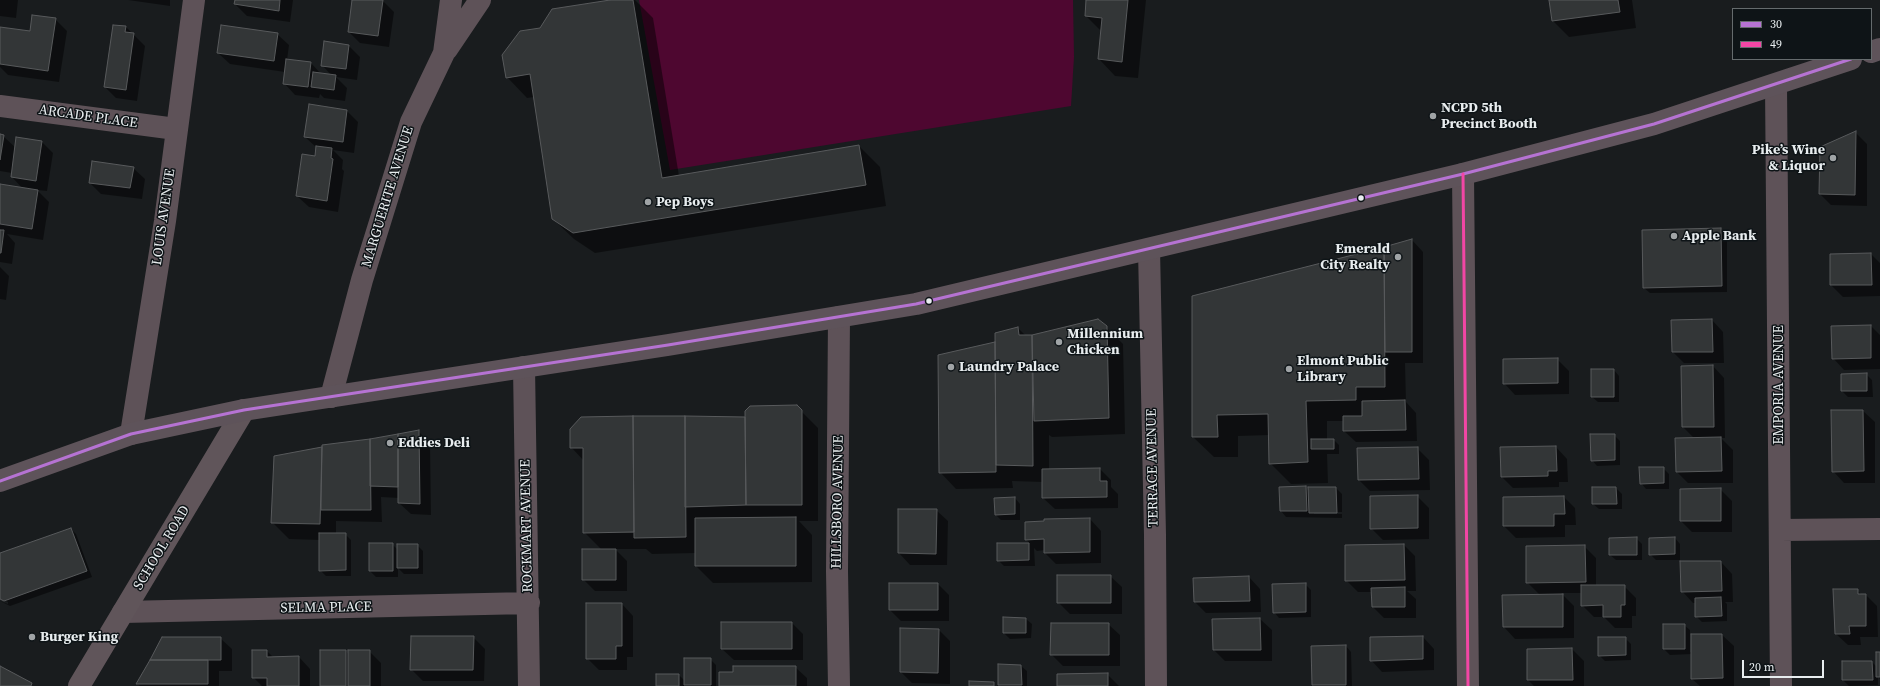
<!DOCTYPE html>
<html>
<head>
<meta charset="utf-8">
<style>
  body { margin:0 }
  #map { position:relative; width:1880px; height:686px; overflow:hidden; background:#191c1e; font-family:"Source Serif 4",serif }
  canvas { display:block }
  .legend { position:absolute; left:1732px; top:8px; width:140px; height:52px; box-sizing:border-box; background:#0e1417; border:1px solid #656b6d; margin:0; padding:5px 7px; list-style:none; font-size:12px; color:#e8edef }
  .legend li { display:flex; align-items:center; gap:8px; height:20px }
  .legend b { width:20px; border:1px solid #656b6d }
  .scale { position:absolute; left:1742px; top:660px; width:82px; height:18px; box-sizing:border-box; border:2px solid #e8edef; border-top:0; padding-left:5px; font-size:12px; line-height:14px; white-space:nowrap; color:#e8edef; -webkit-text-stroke:3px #0e1417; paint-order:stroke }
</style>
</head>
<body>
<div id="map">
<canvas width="1880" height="686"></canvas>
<ul class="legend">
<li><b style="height:5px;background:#b673d3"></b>30</li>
<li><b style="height:5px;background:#f346a5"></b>49</li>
</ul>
<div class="scale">20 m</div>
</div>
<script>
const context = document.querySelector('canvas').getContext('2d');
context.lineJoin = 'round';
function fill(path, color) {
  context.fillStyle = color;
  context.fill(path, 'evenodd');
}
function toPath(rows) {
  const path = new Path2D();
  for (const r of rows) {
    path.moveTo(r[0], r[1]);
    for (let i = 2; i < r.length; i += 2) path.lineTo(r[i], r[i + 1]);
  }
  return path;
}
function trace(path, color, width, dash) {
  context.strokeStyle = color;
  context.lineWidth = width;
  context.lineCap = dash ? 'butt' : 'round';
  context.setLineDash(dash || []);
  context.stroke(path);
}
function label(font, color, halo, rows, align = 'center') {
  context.font = font + ' "Source Serif 4",serif';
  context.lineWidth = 3;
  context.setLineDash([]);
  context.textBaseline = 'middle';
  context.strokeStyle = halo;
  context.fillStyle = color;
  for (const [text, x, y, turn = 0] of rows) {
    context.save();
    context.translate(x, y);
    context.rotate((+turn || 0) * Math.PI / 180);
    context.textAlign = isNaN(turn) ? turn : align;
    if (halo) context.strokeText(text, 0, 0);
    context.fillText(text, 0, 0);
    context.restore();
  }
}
fill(toPath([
  [639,0,1073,0,1074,57,1071,106,670,170]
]), '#4e0730');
fill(toPath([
  [0,0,18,0,16,18,0,16],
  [128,0,170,0,170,6],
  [236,0,293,0,290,22,247,16,235,4],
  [353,0,382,0,394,12,389,47,360,43,349,32],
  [616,0,635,0,653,18,679,176,859,146,880,167,886,206,595,253,574,239,552,218,534,97,527,98,507,77,540,29],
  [1087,0,1146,0,1138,78,1115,76,1099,59,1102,32,1086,16],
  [1550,0,1632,0,1636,28,1569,37,1553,21],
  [55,19,67,31,59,82,8,75,0,67,0,36,31,32],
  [126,27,145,46,137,101,116,98,105,87],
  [277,34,289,45,287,60,311,63,322,75,332,76,322,65,349,46,360,57,357,80,336,77,347,88,345,101,324,98,320,94,319,98,295,95,284,83,285,72,230,64,218,53],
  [347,111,358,122,354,153,333,150,343,160,342,169,344,171,338,212,309,207,297,196,316,157,317,148,305,137],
  [1856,133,1867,144,1867,206,1831,205,1820,194],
  [0,135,3,136,16,148,42,142,53,153,47,191,37,190,49,202,43,240,7,234,15,243,12,264,0,262,0,185,23,189,12,177,12,173,0,171],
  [133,168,145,179,142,199,101,194,90,183],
  [1721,229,1727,235,1727,292,1650,293,1644,288,1643,231],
  [1412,240,1423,252,1423,363,1405,363,1406,402,1416,413,1417,441,1356,442,1344,431,1344,421,1327,421,1327,440,1334,440,1339,445,1339,454,1327,454,1328,483,1291,484,1270,463,1270,435,1238,436,1238,457,1214,457,1193,437,1384,248],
  [1871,254,1880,263,1880,296,1843,297,1831,285,1831,255],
  [0,267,9,276,6,300,0,299],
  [1712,320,1723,332,1724,363,1684,363,1673,352],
  [1871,326,1880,335,1880,369,1844,370,1833,358],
  [1106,327,1123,344,1125,434,1052,437,1049,435,1049,470,1100,469,1111,480,1111,487,1118,494,1118,508,1055,509,1043,498,1043,482,1012,481,1013,488,956,489,940,472,939,356,996,343,1018,328,1026,336,1033,336],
  [1557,359,1569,371,1569,394,1515,395,1504,383],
  [1713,366,1724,378,1725,438,1721,438,1733,450,1733,483,1688,483,1677,472,1695,439,1683,427],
  [1614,370,1619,376,1619,402,1598,402,1592,397],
  [1866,374,1872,380,1873,397,1848,397,1842,391,1842,375],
  [796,406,818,428,818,521,799,521,812,535,812,582,713,583,696,566,696,553,652,554,646,549,615,549,627,561,627,591,595,591,583,579,602,550,584,532,584,461,571,447,685,417,746,418],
  [1832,411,1863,411,1875,422,1875,483,1844,483,1833,471],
  [418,431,430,443,431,515,411,514,399,503,399,498,381,497,382,522,336,521,336,534,345,534,351,540,351,576,326,576,320,570,320,540,289,539,272,522,323,446],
  [1614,435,1620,441,1620,465,1597,466,1592,460],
  [1556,447,1567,459,1568,482,1559,482,1559,487,1513,488,1502,477],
  [1417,448,1429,460,1430,490,1370,491,1359,480],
  [1663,468,1669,474,1669,489,1646,489,1641,483],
  [1306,488,1309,491,1336,488,1342,494,1342,518,1286,517,1281,511],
  [1314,512,1342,512,1342,514,1314,514],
  [1593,488,1616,488,1622,494,1622,509,1599,509,1593,504],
  [1720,489,1732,501,1732,532,1692,532,1681,521],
  [1417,496,1429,508,1429,539,1383,540,1371,528],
  [1564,497,1575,508,1576,525,1565,525,1565,537,1516,538,1504,526,1504,498],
  [1015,498,1020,504,1020,520,1001,520,996,515],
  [899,510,936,510,948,521,947,565,910,565,899,553],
  [1090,519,1101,531,1101,563,1056,564,1045,553,1045,550,1037,551,1034,548,1035,566,1004,566,998,560,998,544,1030,544,1026,539],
  [71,529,76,534,92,577,10,606,0,601,8,604,8,602,0,598,0,554],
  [1636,538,1642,544,1642,560,1616,560,1610,555],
  [1675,538,1680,544,1680,560,1656,560,1650,554],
  [370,544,392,544,398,550,417,545,423,551,423,574,404,574,398,568,398,577,376,577,370,571],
  [1404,545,1415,556,1416,591,1407,591,1416,599,1416,618,1384,618,1373,607,1372,592,1358,592,1346,580],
  [1584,546,1596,558,1596,586,1624,586,1636,598,1636,616,1632,616,1632,628,1615,628,1604,617,1594,617,1582,605,1582,593,1561,593,1574,606,1574,638,1515,639,1504,627,1503,596,1540,595,1527,582],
  [1721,562,1732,574,1733,602,1725,602,1727,604,1727,621,1702,622,1696,616,1696,603,1693,603,1682,591],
  [1110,576,1122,587,1122,614,1070,614,1058,602],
  [1249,577,1260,589,1261,612,1206,613,1195,602],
  [938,584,949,595,949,621,901,621,890,610],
  [1305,584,1311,590,1311,617,1279,618,1274,612],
  [1857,590,1862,595,1866,595,1877,606,1878,637,1860,637,1861,645,1848,645,1836,634],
  [622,604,633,616,633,657,627,657,627,670,599,670,587,658],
  [1026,619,1032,624,1031,638,1010,639,1004,633],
  [1260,619,1272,630,1272,661,1225,661,1214,650,1213,620],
  [792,623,803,634,803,660,734,660,722,649],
  [1108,624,1120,635,1120,666,1063,666,1051,654],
  [1684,625,1690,630,1690,652,1692,652,1692,635,1722,635,1734,646,1734,686,1700,686,1692,679,1692,654,1670,655,1664,649],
  [939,630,950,641,950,684,912,683,901,672],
  [473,637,485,649,484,681,423,681,411,669],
  [1423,637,1434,649,1434,670,1382,672,1371,660],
  [220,638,232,649,232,671,219,671,219,686,140,686,137,684],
  [1625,638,1631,644,1631,660,1605,661,1599,655],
  [1346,646,1351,652,1352,686,1314,686,1313,685],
  [1572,649,1584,661,1584,686,1534,686,1528,680,1528,650],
  [267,651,274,658,299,657,310,669,310,686,262,686,253,677],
  [346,651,349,655,369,651,381,663,381,686,321,686],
  [1880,653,1880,679,1878,677,1878,685,1849,686,1843,680,1872,662,1877,667],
  [710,659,716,665,716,686,657,686,679,675,685,681],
  [1021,666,1027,671,1027,686,1001,686,999,684],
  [795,667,807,678,807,686,720,686],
  [1107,674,1119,686,1058,686]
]), '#0007');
const building = toPath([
  [235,0,280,0,279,11,234,4,235,0],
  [352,0,383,0,378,36,348,32,352,0],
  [610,0,633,0,662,178,859,145,866,185,573,233,552,219,530,74,506,78,502,55,520,31,540,28,552,9,610,0],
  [1086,0,1128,0,1122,62,1098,59,1102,18,1085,16,1086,0],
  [1549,0,1618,0,1620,12,1552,21,1549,0],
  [32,15,56,18,48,71,0,64,0,27,30,31,32,15],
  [113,25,126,26,125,32,134,33,126,90,104,87,113,25],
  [221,25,278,33,274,61,217,53,221,25],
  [324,41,349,45,346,69,321,66,324,41],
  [286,59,311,62,308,87,283,84,286,59],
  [313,72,336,75,334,90,311,87,313,72],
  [309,104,347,110,343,142,304,137,309,104],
  [1856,131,1855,195,1819,194,1820,147,1856,131],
  [0,134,4,135,0,160,0,134],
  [16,137,42,141,36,181,11,177,16,137],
  [316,146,332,148,331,158,333,159,327,201,296,196,302,154,315,156,316,146],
  [92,161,134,167,130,188,89,183,92,161],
  [0,184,38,190,32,229,0,224,0,184],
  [1721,228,1722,286,1643,288,1642,230,1721,228],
  [0,230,4,230,1,253,0,253,0,230],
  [1412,239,1412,352,1385,352,1384,247,1412,239],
  [1384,247,1385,387,1356,387,1356,400,1306,401,1308,462,1269,464,1268,414,1217,415,1218,437,1192,437,1192,296,1384,247],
  [1871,253,1872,285,1830,285,1830,254,1871,253],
  [1098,319,1107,326,1109,418,1034,421,1032,335,1098,319],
  [1712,319,1713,352,1672,352,1671,320,1712,319],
  [1871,325,1871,358,1832,359,1831,326,1871,325],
  [1018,327,1019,335,1032,335,1033,466,996,465,995,333,1018,327],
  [995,342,996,472,939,473,938,355,995,342],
  [1558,358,1558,383,1503,384,1503,359,1558,358],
  [1713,365,1714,427,1682,427,1681,366,1713,365],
  [1591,369,1614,369,1614,397,1591,397,1591,369],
  [1867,373,1867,391,1841,391,1841,374,1867,373],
  [1405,400,1406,430,1343,431,1343,416,1362,416,1362,401,1405,400],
  [797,405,802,410,802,505,746,505,745,411,750,406,797,405],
  [1831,410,1863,410,1864,471,1832,472,1831,410],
  [633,416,685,416,686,537,634,538,633,416],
  [633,416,634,532,583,533,583,448,570,448,570,429,581,417,633,416],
  [685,416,745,417,746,505,685,507,685,416],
  [419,430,420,504,398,503,398,434,419,430],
  [398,434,398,487,370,486,370,439,398,434],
  [1590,434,1615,434,1615,460,1591,461,1590,434],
  [1721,437,1722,471,1676,472,1675,438,1721,437],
  [370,439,371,510,321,510,322,445,370,439],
  [1311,439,1334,439,1334,449,1311,449,1311,439],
  [1556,446,1557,471,1548,471,1548,476,1501,477,1500,447,1556,446],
  [322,447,320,524,271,523,274,456,322,447],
  [1418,447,1419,479,1358,480,1357,448,1418,447],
  [1639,467,1664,467,1664,483,1640,484,1639,467],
  [1100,468,1100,481,1107,481,1107,497,1042,498,1042,469,1100,468],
  [1306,486,1307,511,1280,511,1279,487,1306,486],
  [1308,487,1336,487,1337,513,1309,513,1308,487],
  [1592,487,1616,487,1617,504,1592,504,1592,487],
  [1721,488,1721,521,1680,521,1680,489,1721,488],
  [1418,495,1418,528,1370,529,1370,496,1418,495],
  [1564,496,1565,514,1554,514,1554,526,1503,526,1503,497,1564,496],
  [1015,497,1015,514,995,515,994,498,1015,497],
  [898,509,937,509,936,554,898,553,898,509],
  [796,517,796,566,695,566,695,518,796,517],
  [1090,518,1090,552,1044,553,1044,539,1025,540,1025,522,1044,521,1044,519,1090,518],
  [71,528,87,571,4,601,0,599,0,553,71,528],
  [319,533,346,533,346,570,319,571,319,533],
  [1637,537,1637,555,1609,555,1609,538,1637,537],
  [1675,537,1675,554,1649,555,1649,538,1675,537],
  [369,543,393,543,393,571,369,571,369,543],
  [997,543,1029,543,1029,560,997,561,997,543],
  [397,544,418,544,418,568,397,568,397,544],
  [1404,544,1405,580,1345,581,1345,545,1404,544],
  [1585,545,1586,582,1526,583,1526,546,1585,545],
  [582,549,616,549,616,580,582,580,582,549],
  [1680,561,1721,561,1722,591,1681,592,1680,561],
  [1057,575,1111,575,1111,603,1057,603,1057,575],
  [1249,576,1250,601,1194,602,1193,578,1249,576],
  [889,583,938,583,938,610,889,610,889,583],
  [1306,583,1306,612,1273,613,1272,584,1306,583],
  [1581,585,1625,585,1625,605,1621,605,1621,617,1603,617,1603,605,1581,606,1581,585],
  [1405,587,1405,607,1372,607,1371,588,1405,587],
  [1833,589,1858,589,1858,594,1866,594,1866,626,1849,626,1850,634,1835,634,1833,589],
  [1563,594,1563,627,1503,627,1502,595,1563,594],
  [1721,597,1722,616,1695,617,1695,598,1721,597],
  [586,603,622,603,622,646,616,646,616,659,586,659,586,603],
  [1003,617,1026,618,1026,633,1003,633,1003,617],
  [1260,618,1261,650,1213,650,1212,619,1260,618],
  [721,622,792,622,792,649,721,649,721,622],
  [1051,623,1109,623,1109,655,1050,655,1051,623],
  [1663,624,1685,624,1685,649,1663,649,1663,624],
  [900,628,939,629,938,673,900,672,900,628],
  [1691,634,1722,634,1723,678,1691,679,1691,634],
  [411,636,474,636,473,670,410,670,411,636],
  [1423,636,1423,659,1370,661,1370,637,1423,636],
  [162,637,221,637,221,660,150,660,162,637],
  [1598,637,1626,637,1626,655,1598,656,1598,637],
  [1346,645,1346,685,1312,685,1311,646,1346,645],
  [1572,648,1573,680,1527,680,1527,649,1572,648],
  [252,650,267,650,267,657,299,656,299,686,267,686,267,678,252,678,252,650],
  [320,650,346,650,346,686,320,686,320,650],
  [348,650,370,650,370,686,348,686,348,650],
  [1876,652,1880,652,1880,677,1876,677,1876,652],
  [684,658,711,658,711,685,684,685,684,658],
  [150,660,208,660,208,684,136,684,150,660],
  [1842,661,1872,661,1873,680,1842,680,1842,661],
  [998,664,1021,665,1022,685,998,685,998,664],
  [0,666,32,683,31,686,0,686,0,666],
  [733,666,796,666,796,686,719,686,719,672,733,672,733,666],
  [1108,673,1108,686,1057,686,1057,674,1108,673],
  [656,674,679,674,679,686,656,686,656,674],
  [969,681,994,682,994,686,969,686,969,681]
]);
fill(building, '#333637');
trace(building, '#585a5c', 1);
trace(toPath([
  [447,49,480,0],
  [1776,85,1781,686],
  [0,106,176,129],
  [1463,174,1468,686],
  [1149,249,1155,535,1156,686],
  [524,367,529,686],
  [331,397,362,280,411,122,444,53,451,0],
  [131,434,165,221,194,0],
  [1780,530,1880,529],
  [123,612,529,603],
  [839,686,837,571,839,317]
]), '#5e5258', 22);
trace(toPath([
  [79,686,244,410]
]), '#60555a', 22);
trace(toPath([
  [1871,52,1880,49],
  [0,481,131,434,244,410,668,345,916,304,1463,174,1654,124,1851,59]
]), '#5e535a', 22);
trace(toPath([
  [0,481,131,434,244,410,668,345,916,304,1463,174,1654,124,1851,59]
]), '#b673d3', 3);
trace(toPath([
  [1463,174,1468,686]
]), '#f346a5', 3);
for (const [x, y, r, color] of [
  [1433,116,4,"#a0a4a6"],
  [1833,158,4,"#a0a4a6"],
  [1361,198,3.5,"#e8edef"],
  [648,202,4,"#a0a4a6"],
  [1674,236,4,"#a0a4a6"],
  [1398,257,4,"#a0a4a6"],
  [929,301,3.5,"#e8edef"],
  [1059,342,4,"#a0a4a6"],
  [951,367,4,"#a0a4a6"],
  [1289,369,4,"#a0a4a6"],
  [390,443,4,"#a0a4a6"],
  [32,637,4,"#a0a4a6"]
]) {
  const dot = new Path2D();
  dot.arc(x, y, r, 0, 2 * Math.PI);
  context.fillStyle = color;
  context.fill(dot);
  trace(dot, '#0e1417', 1.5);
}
label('bold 14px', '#e8edef', '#0e1417', [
  ["NCPD 5th",1441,108],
  ["Precinct Booth",1441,124],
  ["Pike’s Wine",1825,150,"right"],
  ["& Liquor",1825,166,"right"],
  ["Pep Boys",656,202],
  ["Apple Bank",1682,236],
  ["Emerald",1390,249,"right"],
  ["City Realty",1390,265,"right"],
  ["Millennium",1067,334],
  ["Chicken",1067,350],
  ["Elmont Public",1297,361],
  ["Library",1297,377],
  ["Laundry Palace",959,367],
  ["Eddies Deli",398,443],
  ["Burger King",40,637]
], 'left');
label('14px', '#e8edef', '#0e1417', [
  ["ARCADE PLACE",88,117,8],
  ["MARGUERITE AVENUE",388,197,-73],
  ["LOUIS AVENUE",164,217,-82],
  ["EMPORIA AVENUE",1779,385,-90],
  ["TERRACE AVENUE",1153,468,-91],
  ["HILLSBORO AVENUE",838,502,-89],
  ["ROCKMART AVENUE",527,526,-91],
  ["SCHOOL ROAD",162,548,-59],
  ["SELMA PLACE",326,608,-1]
]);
</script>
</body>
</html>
